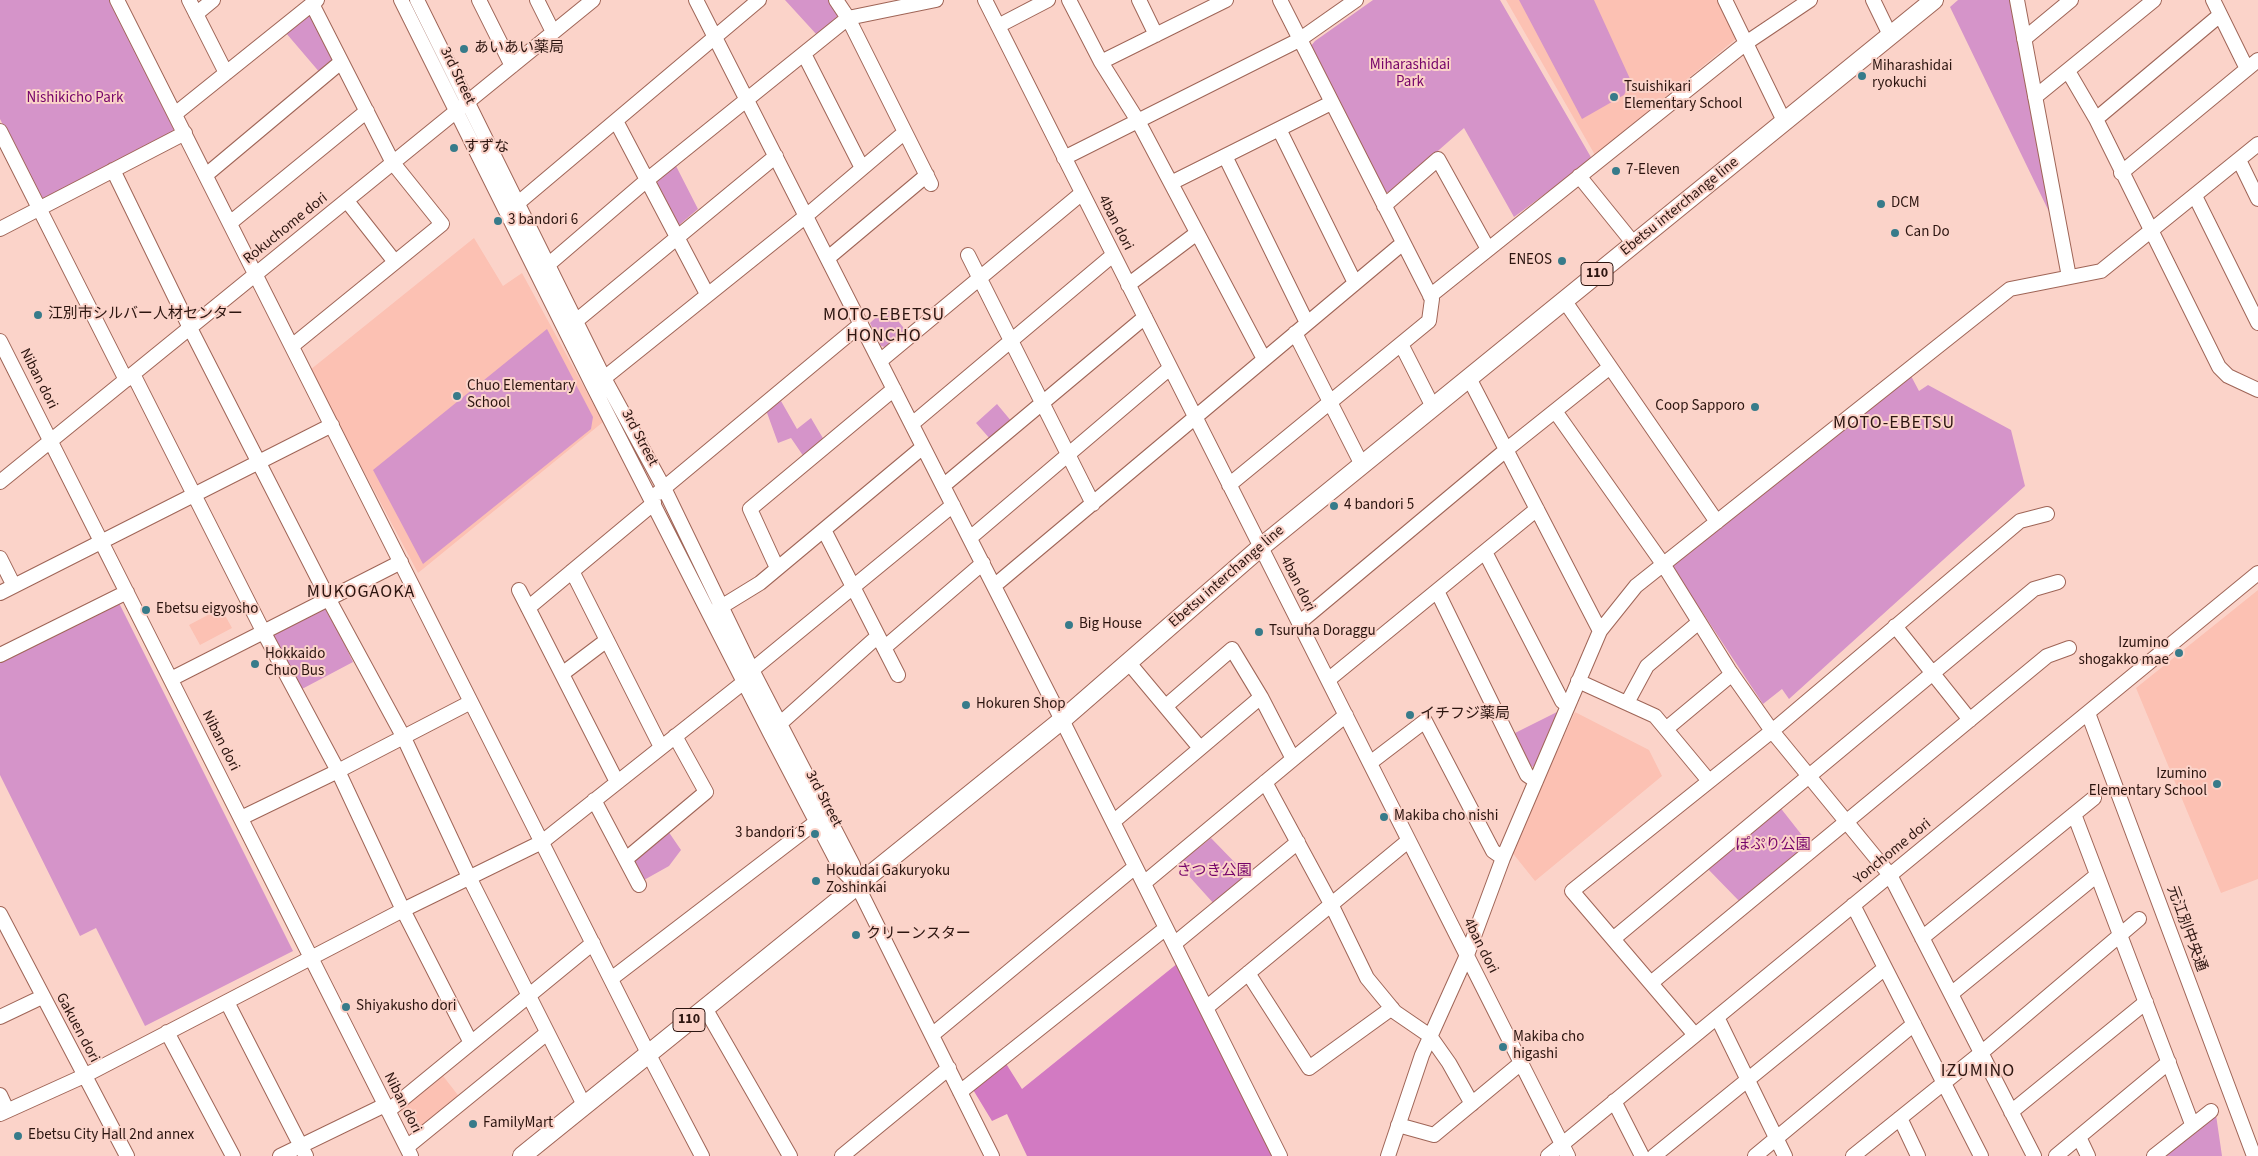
<!DOCTYPE html>
<html>
<head>
<meta charset="utf-8">
<style>
  body { margin:0 }
  canvas { display:block; background:#fbd3c9 }
</style>
</head>
<body>
<canvas width="2258" height="1156"></canvas>
<script>
const context = document.querySelector('canvas').getContext('2d');
context.lineJoin = 'round';
function fill(path, color) {
  context.fillStyle = color;
  context.fill(path, 'evenodd');
}
function toPath(rows) {
  const path = new Path2D();
  for (const r of rows) {
    path.moveTo(r[0], r[1]);
    for (let i = 2; i < r.length; i += 2) path.lineTo(r[i], r[i + 1]);
  }
  return path;
}
function trace(path, color, width, dash) {
  context.strokeStyle = color;
  context.lineWidth = width;
  context.lineCap = dash ? 'butt' : 'round';
  context.setLineDash(dash || []);
  context.stroke(path);
}
function label(font, color, halo, rows, align = 'center') {
  context.font = font + ' "Source Sans 3","Noto Sans JP",sans-serif';
  context.lineWidth = 4;
  context.setLineDash([]);
  context.textBaseline = 'middle';
  context.strokeStyle = halo;
  context.fillStyle = color;
  for (const [text, x, y, turn = 0] of rows) {
    context.save();
    context.translate(x, y);
    context.rotate((+turn || 0) * Math.PI / 180);
    context.textAlign = isNaN(turn) ? turn : align;
    if (halo) context.strokeText(text, 0, 0);
    context.fillText(text, 0, 0);
    context.restore();
  }
}
fill(toPath([
  [1506,0,1717,0,1737,38,1595,155],
  [474,238,503,286,522,273,603,422,418,573,310,370],
  [2258,590,2258,879,2221,893,2136,688],
  [221,608,232,628,200,645,189,625],
  [1575,712,1649,750,1662,776,1535,881,1511,851],
  [440,1072,461,1099,415,1136,399,1107]
]), '#fcc1b3');
fill(toPath([
  [0,0,109,0,174,129,171,136,45,200,38,194,0,119],
  [785,0,830,0,839,13,836,19,817,35],
  [1373,0,1500,0,1592,159,1514,217,1464,128,1391,192,1386,192,1310,47,1315,41],
  [1519,0,1594,0,1631,81,1624,95,1582,119],
  [1958,0,2014,0,2054,222,1950,7],
  [309,15,312,16,335,59,321,74,286,33],
  [676,166,698,209,678,226,655,187,658,181],
  [887,307,907,332,889,348,881,346,870,323],
  [547,329,593,417,591,429,423,564,373,470],
  [1910,374,1919,391,1928,385,2011,430,2025,486,1789,699,1782,689,1763,704,1671,565],
  [781,401,797,429,811,418,824,440,804,457,791,438,778,443,766,410],
  [997,404,1012,422,991,440,976,423],
  [119,603,293,951,145,1026,96,928,80,936,0,775,0,663],
  [322,609,328,609,353,662,302,689,272,637,274,633],
  [1557,712,1556,723,1535,768,1529,765,1515,733],
  [1779,806,1812,848,1742,904,1706,867],
  [668,831,681,850,669,866,644,880,633,861],
  [1211,838,1247,875,1215,905,1178,864],
  [2216,1115,2222,1156,2163,1156]
]), '#d594c9');
fill(toPath([
  [1178,963,1272,1156,1027,1156,1007,1114,992,1121,972,1088,1005,1062,1022,1089]
]), '#d27ac2');
const minor = toPath([
  [117,0,648,1053,702,1156],
  [189,0,226,73],
  [401,0,593,386,770,733,841,869,857,885],
  [417,0,604,378,664,488,752,670,853,865,857,885,992,1156],
  [479,0,512,66],
  [537,0,553,32],
  [696,0,1062,720,1280,1156],
  [836,0,848,18,931,184],
  [985,0,1568,1156],
  [1069,0,1101,62,1138,121,1264,359],
  [1139,0,1156,35],
  [1725,0,1784,121],
  [1873,0,1890,35],
  [2017,0,2069,277],
  [2213,0,2247,69],
  [196,14,213,0],
  [998,26,1048,0],
  [2024,39,2071,0],
  [804,54,862,168],
  [1101,62,1226,0],
  [2068,71,2096,119,2219,367,2228,376,2258,390],
  [2035,97,2154,0],
  [175,114,317,0],
  [2096,119,2220,15],
  [616,121,707,294],
  [1279,129,1355,283],
  [0,131,126,380],
  [1225,156,1307,323],
  [1064,158,1299,40,1356,0],
  [2239,160,2258,199],
  [113,170,190,328,328,598,404,738,469,877,584,1105],
  [2121,173,2258,60],
  [206,175,341,62],
  [1579,176,1634,244],
  [1171,183,1331,103],
  [2195,196,2258,323],
  [347,201,395,262],
  [1384,206,1438,159,1488,249],
  [511,209,759,0],
  [230,223,367,111],
  [0,229,185,133],
  [968,255,1093,504],
  [828,258,927,175],
  [542,270,647,180,848,18,936,0],
  [1128,285,1197,233],
  [1430,296,1746,43,1810,0],
  [1564,300,1717,522],
  [576,321,776,156],
  [1295,333,1362,465],
  [0,341,411,1156],
  [1401,344,1433,407],
  [292,346,442,224,393,163,312,4],
  [880,361,1082,193],
  [133,374,263,631,338,771,403,910,471,1043],
  [1469,378,1600,631],
  [598,383,806,216,905,132],
  [1555,411,1663,564,1729,670,1772,731,1890,875,2034,1156],
  [912,424,1113,255],
  [0,482,593,0],
  [1229,485,1429,321,1432,299,1280,0],
  [943,486,1145,317],
  [658,493,861,324],
  [824,530,898,675],
  [970,538,1170,368],
  [1485,552,1562,701,1568,706],
  [0,558,14,586],
  [777,568,750,509,894,389],
  [572,571,661,747],
  [994,586,1403,243],
  [519,590,617,782],
  [1437,591,1527,775,1536,781],
  [0,593,332,425],
  [528,608,654,503],
  [716,610,760,583,923,447],
  [1299,623,1506,450,1610,367],
  [1895,626,1970,720],
  [884,648,983,563],
  [0,655,127,592],
  [1129,663,1200,748],
  [752,670,953,505],
  [562,674,607,640],
  [171,679,401,562],
  [1328,680,1537,509],
  [1578,681,1655,716,1709,781],
  [1627,703,1647,666,1699,622],
  [1166,706,1232,649,1261,697,1293,759],
  [2088,713,2254,1156],
  [774,729,878,636],
  [1666,729,1732,674],
  [1370,763,1425,721,1493,851,1503,858],
  [1265,782,1331,904,1367,978,1395,1012,1430,1036,1449,1063,1472,1104],
  [594,800,639,885],
  [2074,814,2192,1124],
  [241,818,338,771,471,702],
  [1113,822,1261,697],
  [626,859,706,792,675,736],
  [1144,883,1346,715],
  [1853,905,1981,1156],
  [0,914,127,1156],
  [1922,938,2094,798],
  [1613,939,2034,589,2058,582],
  [1174,944,1298,842],
  [1248,973,1309,1068,1392,1008],
  [611,979,816,822],
  [1651,983,2047,656,2069,648],
  [1951,994,2097,875],
  [227,1002,306,1156],
  [705,1008,790,1156],
  [1206,1008,1408,841],
  [0,1017,42,997],
  [1717,1017,1785,1156],
  [167,1032,233,1156],
  [932,1035,1135,867],
  [1695,1035,1572,891,1772,731,2020,521,2047,514],
  [960,1092,1166,928],
  [0,1095,7,1110],
  [1614,1101,1642,1156],
  [388,1111,593,943],
  [2011,1112,2146,1002],
  [0,1114,84,1076,403,910,542,842,744,682],
  [1900,1118,1918,1156],
  [1398,1125,1434,1135,1521,1063],
  [2079,1137,2088,1156],
  [407,1147,547,1033],
  [280,1156,385,1105],
  [842,1156,949,1068],
  [1388,1156,1422,1055,1467,955,1503,858,1600,631,1636,586,2010,289,2101,271,2258,144],
  [1548,1156,2258,573],
  [1654,1156,1885,968],
  [1755,1156,1914,1024],
  [1853,1156,1981,1053,2139,919],
  [2056,1156,2169,1062],
  [2154,1156,2211,1111]
]);
const major = toPath([
  [522,1156,1062,720,1261,547,1934,0]
]);
trace(minor, '#9f6557', 16);
trace(major, '#9f6557', 20);
trace(minor, '#fff', 14);
trace(major, '#fff', 18);
for (const [x, y, r, color] of [
  [464,49,5,"#377b8a"],
  [1862,76,5,"#377b8a"],
  [1614,97,5,"#377b8a"],
  [454,148,5,"#377b8a"],
  [1616,171,5,"#377b8a"],
  [1881,204,5,"#377b8a"],
  [498,221,5,"#377b8a"],
  [1895,233,5,"#377b8a"],
  [1562,261,5,"#377b8a"],
  [38,315,5,"#377b8a"],
  [457,396,5,"#377b8a"],
  [1755,407,5,"#377b8a"],
  [1334,506,5,"#377b8a"],
  [146,610,5,"#377b8a"],
  [1069,625,5,"#377b8a"],
  [1259,632,5,"#377b8a"],
  [2179,653,5,"#377b8a"],
  [255,664,5,"#377b8a"],
  [966,705,5,"#377b8a"],
  [1410,715,5,"#377b8a"],
  [2217,784,5,"#377b8a"],
  [1384,817,5,"#377b8a"],
  [815,834,5,"#377b8a"],
  [816,881,5,"#377b8a"],
  [856,935,5,"#377b8a"],
  [346,1007,5,"#377b8a"],
  [1503,1047,5,"#377b8a"],
  [473,1124,5,"#377b8a"],
  [18,1136,5,"#377b8a"]
]) {
  const dot = new Path2D();
  dot.arc(x, y, r, 0, 2 * Math.PI);
  context.fillStyle = color;
  context.fill(dot);
  trace(dot, '#fbd3c9', 2);
}
for (const [x, y, w] of [
  [1597,274,32],
  [689,1020,32]
]) {
  const box = new Path2D();
  box.roundRect(x - w / 2, y - 11.5, w, 23, 4);
  context.fillStyle = '#fbd3c9';
  context.fill(box);
  trace(box, '#2c1510', 1);
}
label('bold 14px', '#2c1510', null, [
  ["110",1597,274],
  ["110",689,1020]
]);
label('15px', '#2c1510', '#fbd3c9', [
  ["あいあい薬局",474,49],
  ["Miharashidai",1872,67],
  ["ryokuchi",1872,84],
  ["Tsuishikari",1624,88],
  ["Elementary School",1624,105],
  ["すずな",464,148],
  ["7-Eleven",1626,171],
  ["DCM",1891,204],
  ["3 bandori 6",508,221],
  ["Can Do",1905,233],
  ["ENEOS",1552,261,"right"],
  ["江別市シルバー人材センター",48,315],
  ["Chuo Elementary",467,387],
  ["School",467,404],
  ["Coop Sapporo",1745,407,"right"],
  ["4 bandori 5",1344,506],
  ["Ebetsu eigyosho",156,610],
  ["Big House",1079,625],
  ["Tsuruha Doraggu",1269,632],
  ["Izumino",2169,644,"right"],
  ["shogakko mae",2169,661,"right"],
  ["Hokkaido",265,655],
  ["Chuo Bus",265,672],
  ["Hokuren Shop",976,705],
  ["イチフジ薬局",1420,715],
  ["Izumino",2207,775,"right"],
  ["Elementary School",2207,792,"right"],
  ["Makiba cho nishi",1394,817],
  ["3 bandori 5",805,834,"right"],
  ["Hokudai Gakuryoku",826,872],
  ["Zoshinkai",826,889],
  ["クリーンスター",866,935],
  ["Shiyakusho dori",356,1007],
  ["Makiba cho",1513,1038],
  ["higashi",1513,1055],
  ["FamilyMart",483,1124],
  ["Ebetsu City Hall 2nd annex",28,1136]
], 'left');
label('15px', '#750369', '#fbd3c9', [
  ["Miharashidai",1410,66],
  ["Park",1410,83],
  ["Nishikicho Park",75,99],
  ["ぽぷり公園",1773,846],
  ["さつき公園",1214,872]
]);
label('15px', '#2c1510', '#fbd3c9', [
  ["3rd Street",457,76,64],
  ["Ebetsu interchange line",1680,207,-39],
  ["4ban dori",1115,223,63],
  ["Rokuchome dori",286,229,-39],
  ["Niban dori",38,379,63],
  ["3rd Street",639,438,62],
  ["Ebetsu interchange line",1227,577,-41],
  ["4ban dori",1297,584,63],
  ["Niban dori",220,741,63],
  ["3rd Street",823,799,62],
  ["Yonchome dori",1893,852,-39],
  ["元江別中央通",2186,929,70],
  ["4ban dori",1480,946,63],
  ["Gakuen dori",77,1028,62],
  ["Niban dori",402,1103,63]
]);
context.letterSpacing = '1px';
label('18px', '#2c1510', '#fbd3c9', [
  ["MOTO-EBETSU",884,316],
  ["HONCHO",884,337],
  ["MOTO-EBETSU",1894,424],
  ["MUKOGAOKA",361,593],
  ["IZUMINO",1978,1072]
]);
context.letterSpacing = '0px';
</script>
</body>
</html>
